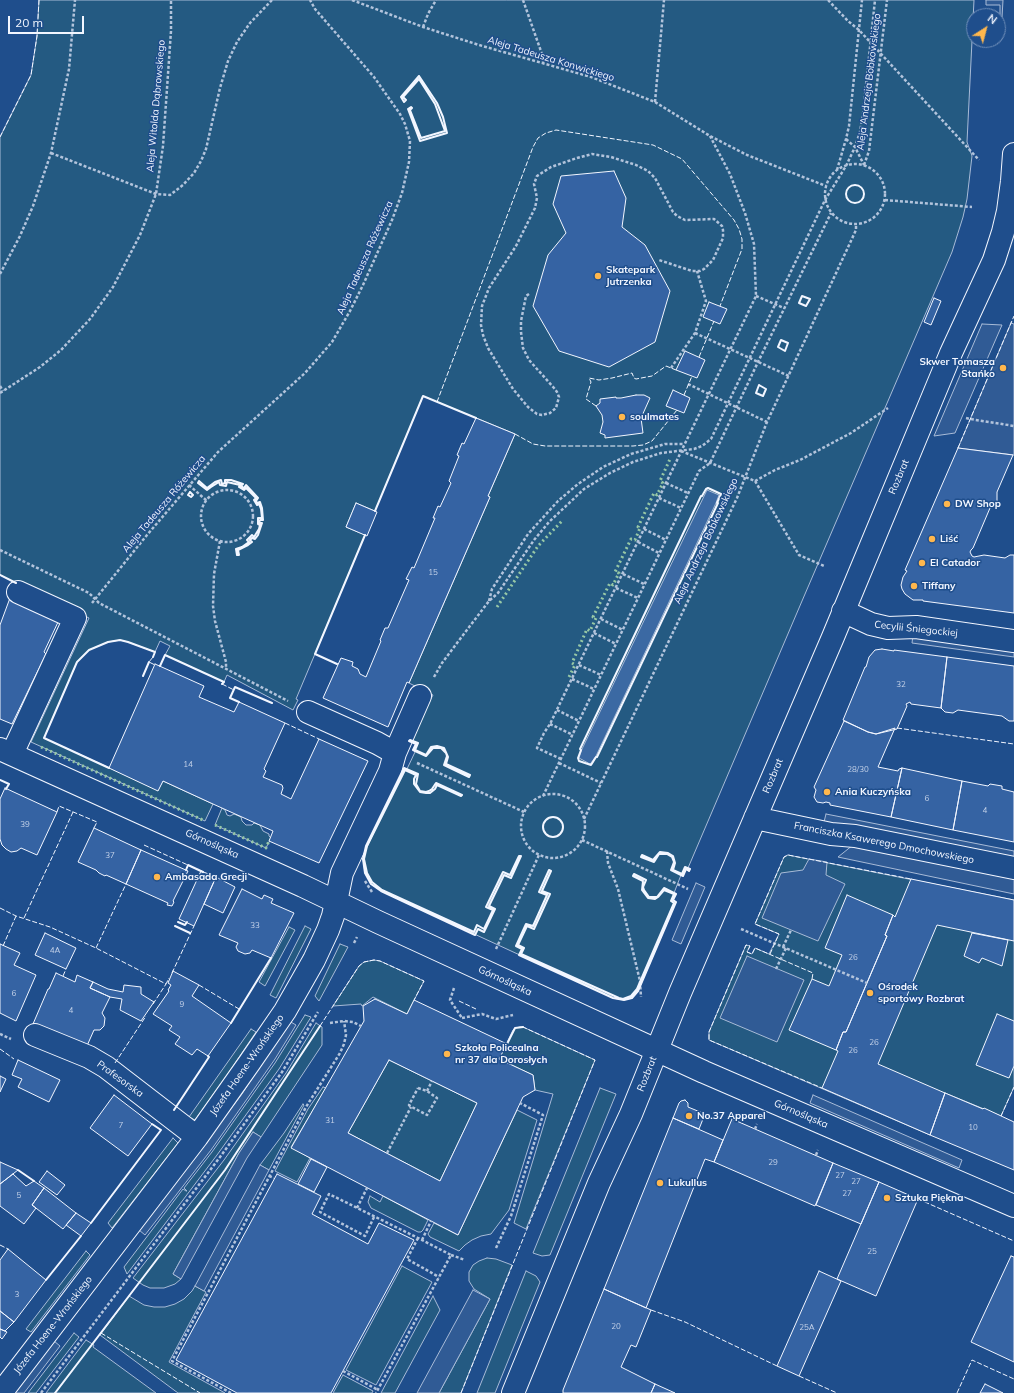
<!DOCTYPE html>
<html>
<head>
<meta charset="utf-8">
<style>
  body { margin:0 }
  #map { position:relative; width:1014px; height:1393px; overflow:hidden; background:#1f4e8c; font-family:Mulish,sans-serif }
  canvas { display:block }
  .north { position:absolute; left:966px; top:8px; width:40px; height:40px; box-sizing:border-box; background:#1f4e8c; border:1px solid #7391ba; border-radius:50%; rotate:36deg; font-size:11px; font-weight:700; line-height:16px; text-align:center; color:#f2f6ff }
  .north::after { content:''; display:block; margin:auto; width:14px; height:18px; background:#ffb74d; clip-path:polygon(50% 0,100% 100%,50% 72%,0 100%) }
  .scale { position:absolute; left:8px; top:16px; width:76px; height:18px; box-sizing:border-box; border:2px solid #f2f6ff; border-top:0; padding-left:5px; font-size:12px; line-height:14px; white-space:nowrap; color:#f2f6ff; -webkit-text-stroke:3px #1f4e8c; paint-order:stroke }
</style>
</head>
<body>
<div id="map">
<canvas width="1014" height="1393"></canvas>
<div class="north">N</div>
<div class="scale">20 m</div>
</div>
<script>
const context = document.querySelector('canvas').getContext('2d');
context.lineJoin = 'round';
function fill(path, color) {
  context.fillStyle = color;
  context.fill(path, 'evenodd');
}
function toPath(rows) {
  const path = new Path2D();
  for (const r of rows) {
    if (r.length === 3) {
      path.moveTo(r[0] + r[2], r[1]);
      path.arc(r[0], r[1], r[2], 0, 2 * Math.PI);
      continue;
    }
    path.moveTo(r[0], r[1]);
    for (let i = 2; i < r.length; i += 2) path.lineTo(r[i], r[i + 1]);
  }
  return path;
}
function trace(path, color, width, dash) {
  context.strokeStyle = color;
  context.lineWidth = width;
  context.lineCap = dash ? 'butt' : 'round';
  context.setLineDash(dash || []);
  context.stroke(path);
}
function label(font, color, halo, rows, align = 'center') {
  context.font = font + ' Mulish,sans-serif';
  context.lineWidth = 3;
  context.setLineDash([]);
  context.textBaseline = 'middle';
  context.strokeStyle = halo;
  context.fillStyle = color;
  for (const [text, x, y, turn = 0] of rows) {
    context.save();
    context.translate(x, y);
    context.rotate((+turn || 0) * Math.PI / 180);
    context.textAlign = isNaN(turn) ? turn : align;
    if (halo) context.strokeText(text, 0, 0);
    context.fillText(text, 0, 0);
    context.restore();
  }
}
const green = toPath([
  [39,0,974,0,967,142,972,156,967,199,963,217,952,252,802,601,688,868,690,869,689,871,686,869,683,876,681,875,674,893,676,894,673,900,676,902,638,991,632,998,624,1000,613,998,381,891,371,884,365,873,363,859,366,846,404,768,407,769,415,752,413,750,416,744,409,741,433,695,409,683,490,497,488,496,515,434,423,396,375,511,356,503,346,527,365,535,296,699,298,700,293,710,227,675,224,682,165,655,170,646,160,641,155,652,128,642,120,640,108,642,89,650,77,662,44,738,158,790,163,781,213,804,205,821,31,742,89,618,0,575,0,137,31,75,37,36,39,0],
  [222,808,225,810,227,815,230,816,234,814,241,817,242,821,246,825,252,825,254,823,260,825,263,831,269,834,269,836,271,838,266,848,215,825,222,808],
  [788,855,1014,900,1014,1087,1001,1116,945,1093,930,1135,709,1040,709,1032,746,945,750,946,747,952,752,954,755,948,769,954,779,934,755,924,784,857,788,855],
  [305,926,311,929,276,998,270,995,305,926],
  [289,927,295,930,265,986,259,982,289,927],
  [340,944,348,947,319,1001,315,996,340,944],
  [374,960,380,961,424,981,407,1014,373,997,362,1006,361,1004,333,1006,359,966,364,962,374,960],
  [305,1015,311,1017,279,1069,217,1155,127,1274,124,1267,183,1189,186,1191,187,1191,184,1188,212,1152,275,1063,305,1015],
  [316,1023,322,1027,322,1045,261,1137,253,1132,239,1153,173,1274,181,1279,175,1284,164,1288,150,1288,143,1285,133,1278,224,1160,286,1073,316,1023],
  [520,1027,523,1027,595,1060,526,1229,514,1223,553,1094,535,1090,533,1075,499,1059,513,1030,515,1028,520,1027],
  [251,1029,256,1032,227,1075,195,1120,189,1117,251,1029],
  [389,1060,477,1103,440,1181,348,1133,389,1060],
  [323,1087,326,1088,291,1147,310,1158,297,1182,275,1171,308,1109,323,1087],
  [600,1088,616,1094,550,1255,542,1256,533,1253,600,1088],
  [303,1104,304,1105,269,1170,260,1165,284,1133,303,1104],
  [517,1110,537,1120,509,1210,491,1234,481,1236,472,1240,465,1245,459,1251,430,1237,428,1234,434,1223,458,1235,517,1110],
  [173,1138,178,1143,112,1228,108,1223,173,1138],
  [370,1196,380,1202,383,1196,428,1220,423,1230,421,1232,418,1232,371,1208,368,1202,370,1196],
  [86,1251,90,1255,31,1332,26,1329,86,1251],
  [487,1258,496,1259,512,1265,461,1393,439,1393,490,1299,474,1289,469,1281,469,1272,473,1265,479,1261,487,1258],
  [402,1266,432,1282,376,1385,346,1370,402,1266],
  [526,1271,536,1276,540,1282,495,1393,477,1393,526,1271],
  [195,1286,206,1292,169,1362,225,1393,178,1393,100,1335,129,1296,144,1305,154,1307,165,1307,175,1304,184,1299,192,1291,195,1286],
  [433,1296,440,1310,395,1393,381,1393,433,1296],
  [74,1333,79,1337,36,1393,28,1393,74,1333],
  [86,1340,94,1345,93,1347,156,1393,46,1393,86,1340],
  [343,1375,373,1391,372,1393,333,1393,343,1375]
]);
fill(green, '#245a82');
trace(green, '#a8bbd7', 1);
const parking = toPath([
  [986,0,1003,0,1001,35,998,34,998,16,986,16,999,16,1000,14,1000,5,986,5,986,0],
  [1011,323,1014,324,1014,455,958,448,1011,323],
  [982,324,1002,325,955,433,934,436,982,324],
  [913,635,1014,648,1014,657,912,643,913,635],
  [826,814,1014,851,1014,860,824,822,826,814],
  [853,845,1014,877,1014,894,838,857,853,845],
  [809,859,827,862,826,875,845,884,818,941,762,918,781,873,803,870,809,859],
  [696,883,705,887,681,944,672,940,696,883],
  [747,956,804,980,777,1042,720,1018,747,956],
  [289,1021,296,1025,275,1059,247,1099,211,1150,145,1235,139,1230,242,1094,289,1021],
  [813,1095,962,1160,959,1168,810,1103,813,1095],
  [253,1132,261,1137,247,1158,181,1279,173,1274,239,1153,253,1132],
  [260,1165,269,1170,204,1291,195,1286,260,1165],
  [473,1290,490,1299,439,1393,417,1393,473,1290],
  [54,1341,60,1346,24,1393,15,1393,54,1341]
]);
fill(parking, '#305b95');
trace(parking, '#a8bbd7', 1);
const water = toPath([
  [707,490,719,495,716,503,596,756,591,763,590,764,579,758,582,749,707,490]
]);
fill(water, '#3b69a3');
trace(water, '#a8bbd7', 1);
const building = toPath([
  [614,171,626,198,622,227,645,245,670,291,655,342,609,367,559,351,533,306,548,255,566,233,553,204,561,176,614,171],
  [934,298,941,301,931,325,924,322,934,298],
  [709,302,727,309,720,324,703,317,709,302],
  [685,351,705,360,697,378,676,370,685,351],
  [673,390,690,398,684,413,666,406,673,390],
  [636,395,644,395,650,398,641,418,643,433,605,438,605,435,600,433,603,422,602,415,596,406,600,403,600,399,616,397,616,398,621,398,636,395],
  [476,418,515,434,488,496,490,497,409,683,407,682,388,727,323,698,341,658,353,662,352,666,358,669,360,674,366,677,381,641,380,640,385,628,388,628,409,580,406,579,412,567,414,568,435,518,433,518,438,506,440,507,451,483,449,481,459,456,457,455,462,443,464,444,476,418],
  [958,448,1013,455,997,492,997,501,990,508,973,548,971,550,970,552,972,556,974,557,984,555,1005,558,1010,555,1014,555,1014,613,923,601,923,600,913,600,905,594,902,589,901,585,903,577,907,571,905,570,958,448],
  [356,503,377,512,367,536,346,527,356,503],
  [10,598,59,620,44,652,46,654,12,724,0,719,0,625,10,598],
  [882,649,894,651,894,650,947,657,941,708,911,704,910,702,906,704,907,706,897,729,876,734,868,732,843,720,865,667,866,667,869,657,875,650,882,649],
  [947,657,1014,666,1014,721,1009,721,1002,716,958,710,953,713,945,712,941,708,947,657],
  [155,664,204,686,199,697,234,712,239,702,285,723,264,769,266,771,263,777,282,785,283,788,281,794,291,799,319,739,368,761,319,863,269,841,273,831,213,804,163,781,158,791,109,768,155,664],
  [844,721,868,732,876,734,895,728,878,767,898,771,899,769,902,768,891,817,830,805,830,803,826,802,823,803,817,802,814,797,816,790,814,787,844,721],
  [902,768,962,781,953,830,891,817,902,768],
  [962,781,988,786,990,784,1002,786,1002,789,1014,792,1014,842,953,830,962,781],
  [5,788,57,812,37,855,21,848,17,851,11,852,6,849,2,845,0,839,0,799,5,788],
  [94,828,141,850,126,884,106,875,105,876,99,873,96,870,78,862,94,828],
  [141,850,188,871,173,901,174,902,172,906,167,905,168,903,126,884,141,850],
  [201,871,216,877,194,926,179,919,201,871],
  [216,877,235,887,223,913,204,904,216,877],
  [911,879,1014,900,1014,941,937,925,878,1064,945,1093,930,1135,822,1088,838,1051,836,1050,843,1032,846,1032,887,936,885,935,893,915,895,917,911,879],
  [242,889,262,899,264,895,273,899,271,903,294,913,271,958,252,950,250,953,245,954,238,951,236,947,238,943,219,935,242,889],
  [847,895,893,915,885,935,887,936,846,1032,843,1032,836,1050,789,1030,812,979,829,986,842,955,825,948,847,895],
  [45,933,76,948,66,969,35,955,45,933],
  [972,933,1008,940,1002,966,982,958,979,963,964,956,972,933],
  [0,944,20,953,14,965,36,975,16,1021,0,1013,0,944],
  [173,971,199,985,192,996,231,1023,208,1056,197,1049,192,1055,175,1044,180,1037,169,1030,172,1026,153,1014,169,991,168,990,171,985,168,983,173,971],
  [56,973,75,982,77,975,93,982,90,988,110,997,102,1013,105,1018,104,1026,100,1030,94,1030,86,1048,33,1024,48,989,49,989,56,973],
  [93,982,108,989,123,992,124,985,141,987,141,994,154,1002,141,1021,120,1010,122,999,110,997,90,988,93,982],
  [375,999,407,1014,414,1000,507,1044,499,1059,533,1075,535,1090,523,1097,458,1235,291,1148,364,1021,363,1006,375,999],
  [389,1060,477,1103,440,1181,348,1133,389,1060],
  [997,1014,1014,1021,1014,1066,1009,1078,976,1065,997,1014],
  [18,1060,60,1080,49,1102,18,1087,22,1079,12,1075,18,1060],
  [0,1076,6,1079,0,1092,0,1076],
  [945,1093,983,1109,984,1108,1014,1122,1014,1170,930,1135,945,1093],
  [114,1095,152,1124,128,1156,90,1128,114,1095],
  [685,1100,688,1103,688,1107,705,1114,699,1129,673,1118,679,1103,681,1101,685,1100],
  [673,1118,723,1140,714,1162,705,1159,646,1308,604,1289,673,1118],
  [732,1119,833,1163,815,1206,714,1162,732,1119],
  [311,1159,327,1167,314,1192,298,1184,311,1159],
  [0,1162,18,1170,0,1184,0,1162],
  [833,1163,879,1182,861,1224,816,1205,833,1163],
  [47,1171,65,1185,57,1195,39,1182,47,1171],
  [13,1174,26,1186,34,1181,44,1188,32,1205,36,1208,24,1224,0,1206,0,1184,13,1174],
  [277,1174,321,1196,312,1214,368,1244,379,1223,414,1240,331,1393,237,1393,176,1360,277,1174],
  [879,1182,918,1199,876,1296,837,1279,879,1182],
  [44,1188,76,1213,63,1229,32,1205,44,1188],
  [76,1213,91,1223,81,1236,66,1225,76,1213],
  [8,1249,46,1280,14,1322,0,1311,0,1260,8,1249],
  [1011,1256,1014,1257,1014,1362,971,1342,1011,1256],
  [819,1271,841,1281,799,1376,777,1366,819,1271],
  [604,1289,651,1310,636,1347,631,1345,621,1367,655,1384,651,1393,563,1393,563,1390,604,1289],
  [0,1311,14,1322,5,1331,0,1329,0,1311],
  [0,1329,7,1332,2,1339,0,1337,0,1329],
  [655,1384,675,1393,651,1393,655,1384],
  [985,1384,1003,1393,980,1393,985,1384]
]);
fill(building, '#3563a3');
trace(building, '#f2f6ff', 1);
const minor = toPath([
  [843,611,871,624,888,628,916,627,1014,641],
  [308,712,377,743,395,753],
  [0,749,303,886,378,922,704,1072,1014,1206],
  [12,754,75,618,18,592],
  [755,818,831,834,855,836,1014,868],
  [35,1035,89,1057,106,1067,197,1137],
  [1,1393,197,1137,250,1062,285,1011,314,960,328,930,333,916,342,873,390,771,395,753,420,696],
  [513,1393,599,1183,631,1114,680,993,833,637,951,353,994,260,1003,232,1008,211,1012,181,1014,154]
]);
trace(minor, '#f2f6ff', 24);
trace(toPath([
  [352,0,423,27,479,45,591,77,655,102,710,136,747,155,826,186],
  [523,0,543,57,543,63],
  [828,0,848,21,859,30,979,160],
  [423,27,428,14,436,0],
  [655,102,664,0],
  [846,139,855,147,864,165],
  [51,153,156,194,170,195,183,185,194,173,201,161,206,149,220,88,228,61,237,42,250,23,272,0],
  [855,194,30],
  [864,165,869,151,887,0],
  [837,170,846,139,849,126,862,0],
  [885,200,972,207],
  [0,274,20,236,33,206,51,153,69,69,75,0],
  [529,294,526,296,521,321,521,332,523,348,529,360,554,388,557,392,559,397,556,408,550,413,542,415,537,414,528,407,513,389,488,348,483,335,481,325,482,306,489,288,516,246,535,208,537,198,534,184,537,176,551,167,577,158,592,154,611,157,636,165,648,171,655,178,673,212,677,216,685,220,714,219,722,226,723,230,723,238,713,260,704,269,700,271,692,271,659,260],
  [756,296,784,308],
  [695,333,789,376],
  [671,368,695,333,706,301,697,271],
  [688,384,767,422],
  [0,386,3,391],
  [0,393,40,367,61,350,90,319,113,287,140,235,156,194,163,146,171,31,171,0],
  [966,418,970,419,1014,426],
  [681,451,755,481,799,555,824,566],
  [755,481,775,470,800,460,851,433,888,408],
  [666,483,688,493],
  [189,485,207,501],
  [227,516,26],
  [659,498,681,508],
  [644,529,666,540],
  [220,541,214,574,213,606,215,621,226,662,226,669],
  [638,542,659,553],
  [0,550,89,593,99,603,288,701],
  [623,574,644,584],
  [616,588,638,598],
  [489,601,492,589,528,534,558,501,578,484,603,467,631,454,665,444,684,444],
  [92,603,147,535,218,452,305,373,332,342,350,311,363,285,392,220,402,193,409,162,410,141,405,124,400,114,374,77,315,9,310,0],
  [601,619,623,630],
  [594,633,616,644],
  [579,665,601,675],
  [434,677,442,663,457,643,489,601,498,593,534,540,549,522,584,489,610,473,633,462,661,453,694,449,702,446,711,439,825,200,846,166,855,147,860,132,863,114,875,0],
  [572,679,594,689],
  [557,710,579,721],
  [550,724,573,735],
  [561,759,537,748,544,733,550,724,756,296,754,244,745,213,730,174,710,136],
  [417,763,524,812],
  [559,763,601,783],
  [553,826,32],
  [543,796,699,471,710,463,758,362,831,213],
  [584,819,737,498,767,422,856,230,856,225],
  [582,840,688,889],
  [607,851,608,863,618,889,640,981,641,997],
  [365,881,372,892],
  [741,929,867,983],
  [354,943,357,937],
  [783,947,791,930],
  [496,949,539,855],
  [776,969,786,948],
  [454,988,450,1000,462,1018],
  [462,1018,482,1014,496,1019,513,1015],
  [330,1023,344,1021,353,1022,361,1026],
  [0,1034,11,1039],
  [418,1088,427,1091,437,1098,427,1115,410,1106,409,1105,418,1088],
  [427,1091,432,1081],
  [755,1129,757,1124],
  [387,1153,411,1107],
  [816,1155,818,1150],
  [269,1176,274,1178],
  [357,1208,367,1188],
  [374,1217,365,1236,320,1212,329,1194,418,1238,451,1255,376,1393],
  [418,1238,407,1259,439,1277],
  [422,1240,431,1221],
  [496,1248,511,1216,543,1115,520,1103],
  [451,1255,465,1260],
  [343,1371,378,1390],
  [41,1393,220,1157,282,1072,318,1012],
  [231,1393,172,1361,306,1107,340,1053,344,1044,346,1035,344,1021]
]), '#b3c4dc', 2.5, [3, 2]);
trace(minor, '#1f4e8c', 22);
trace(toPath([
  [497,607,538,546,562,521],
  [569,677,575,665,572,663,587,629,590,631,596,618,593,617,610,583,613,585,619,573,615,572,631,539,635,540,640,528,638,527,654,493,657,495,663,483,660,481,670,459],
  [41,747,205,821],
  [215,825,266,848,269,841]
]), '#97c8a6', 3, [2, 3]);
trace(toPath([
  [0,137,31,75,37,36,39,0],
  [699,357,714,321],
  [684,395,692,376],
  [437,402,533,147,538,138,546,133,556,130,653,145,682,159,734,220,739,229,742,239,742,249,720,306],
  [596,406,586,399,591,382,589,378,599,380,612,378,632,373,634,378,636,379,652,376,666,366,676,370],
  [515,434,533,444,545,446,633,446,643,445,652,441,677,410],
  [958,448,1014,316],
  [153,657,149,662,155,665],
  [222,684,234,690],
  [285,723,319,739],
  [897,728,1014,744],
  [57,812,59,806,97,822,94,828],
  [144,845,201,871],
  [0,908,16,916,50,927,96,948,166,984,169,978],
  [24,918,73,812],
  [3,946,16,916],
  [96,948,126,884],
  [770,954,779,934,755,924,784,857,788,855,911,879],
  [172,973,194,926],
  [63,976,66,969],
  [812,979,813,973,755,948,752,954,747,952,750,946,746,945,709,1032,709,1040,822,1088],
  [199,985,239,1009],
  [459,1001,476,1009],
  [153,1004,166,984],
  [320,1026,359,966,364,962,374,960,380,961,424,981,414,1000],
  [0,1049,14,1059],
  [115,1063,146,1016],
  [1001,1116,1014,1087],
  [918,1199,1014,1241],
  [0,1245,8,1249],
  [651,1310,685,1322,777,1366],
  [101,1333,200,1393],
  [799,1376,837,1393],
  [461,1393,595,1060,523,1027],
  [957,1393,972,1360,1014,1379]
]), '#f2f6ff', 1, [5, 2]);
trace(toPath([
  [419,76,437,103,443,117,447,133,420,141,408,109,411,107,412,108,410,110,421,138,445,131,435,104,419,79,403,97,406,100,404,102,401,97,419,76],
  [855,194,9],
  [802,296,810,299,806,306,799,303,802,296],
  [781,340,788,343,785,351,778,347,781,340],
  [759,385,766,389,763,396,756,393,759,385],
  [221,480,222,484,225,483,225,480,231,480,243,484,241,486,244,488,246,485,258,498,256,501,257,503,260,502,262,508,263,520,260,520,259,523,262,523,258,535,255,539,252,538,250,540,252,542,248,545,238,550,239,555,237,555,236,549,242,547,249,542,247,540,252,535,254,537,259,529,260,525,258,524,258,518,262,518,261,509,259,504,257,505,254,500,256,498,246,488,244,490,239,487,240,485,227,482,226,486,220,485,219,482,211,487,207,490,198,483,199,481,207,488,215,482,221,480],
  [708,488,721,494,717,503,718,503,597,757,596,757,591,765,579,761,578,758,581,750,580,749,701,496,702,496,706,489,708,488],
  [190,492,193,495,191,497,188,495,190,492],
  [375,511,423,396,476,418],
  [0,575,16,583],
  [337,664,315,654,365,535],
  [160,666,165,655,224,682,222,684],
  [143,676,149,662],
  [239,702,230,698,235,687,272,703],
  [410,740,418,743,415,750,426,755,431,747,437,746,444,748,448,757,446,764,470,775,469,777,444,765,447,756,446,753,441,748,433,748,426,756,413,750,416,744,409,741,410,740],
  [109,768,44,738,77,662,89,650,108,642,120,640,128,642,155,652,153,657],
  [404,768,418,774,416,784,420,791,426,792,429,791,432,789,436,783,462,795,461,796,437,785,435,789,430,793,426,793,420,792,414,784,414,779,416,775,405,770,367,846,364,859,367,873,372,882,382,890,474,932,477,925,484,929,493,910,486,907,503,872,510,875,519,856,521,856,511,878,504,875,489,906,495,909,484,932,478,929,475,935,381,891,371,884,365,873,363,859,366,846,404,768],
  [0,780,9,784,6,789],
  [553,827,10],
  [660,852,668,853,673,856,675,863,673,870,682,874,685,867,690,869,689,871,686,869,683,876,671,870,674,862,672,857,667,854,659,854,654,862,641,857,642,855,653,860,660,852],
  [186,870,188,865,203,872],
  [549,870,551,871,542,891,550,894,534,929,527,926,518,945,524,948,521,954,619,998,623,999,631,996,637,989,674,903,671,901,674,894,664,890,658,897,655,899,648,898,642,890,643,881,633,876,634,874,646,880,643,887,644,890,649,897,657,897,664,888,676,894,673,900,676,902,638,991,632,998,624,1000,613,998,519,955,522,949,516,946,526,924,533,926,547,895,539,892,549,870],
  [178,922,185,925,187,922],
  [175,926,190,933],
  [231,1023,271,958],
  [507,1044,515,1028,523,1027],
  [174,1110,209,1057,208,1056],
  [18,1170,34,1181],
  [91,1223,161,1130,152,1124],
  [46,1280,81,1236],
  [55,1393,225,1170,320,1026]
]), '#f2f6ff', 2);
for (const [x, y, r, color] of [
  [598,276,4,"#ffb74d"],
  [1003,368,4,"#ffb74d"],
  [622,417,4,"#ffb74d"],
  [947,504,4,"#ffb74d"],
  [932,539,4,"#ffb74d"],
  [922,563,4,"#ffb74d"],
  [914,586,4,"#ffb74d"],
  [827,792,4,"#ffb74d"],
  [157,877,4,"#ffb74d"],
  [870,993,4,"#ffb74d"],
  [447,1054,4,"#ffb74d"],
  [689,1116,4,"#ffb74d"],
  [660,1183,4,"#ffb74d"],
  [887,1198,4,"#ffb74d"]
]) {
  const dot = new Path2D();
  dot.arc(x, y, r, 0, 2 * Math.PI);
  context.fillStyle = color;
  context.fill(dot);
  trace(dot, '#1f4e8c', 1.5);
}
label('8px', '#c3d1e8', null, [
  ["15",433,573],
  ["32",901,685],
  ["14",188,765],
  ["28/30",858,770],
  ["6",927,799],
  ["4",985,811],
  ["39",25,825],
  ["37",110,856],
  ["33",255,926],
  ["4A",55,951],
  ["26",853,958],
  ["6",14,994],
  ["9",182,1005],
  ["4",71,1011],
  ["26",874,1043],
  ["26",853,1051],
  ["31",330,1121],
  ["7",121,1126],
  ["10",973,1128],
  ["29",773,1163],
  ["27",840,1176],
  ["27",856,1182],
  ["27",847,1194],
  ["5",19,1196],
  ["25",872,1252],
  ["3",17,1295],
  ["20",616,1327],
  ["25A",807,1328]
]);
label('10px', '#f2f6ff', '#1f4e8c', [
  ["Aleja Tadeusza Konwickiego",551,59,17],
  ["Aleja Andrzeja Bobkowskiego",869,82,-83],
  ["Aleja Witolda Dąbrowskiego",156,106,-85],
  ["Aleja Tadeusza Różewicza",365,258,-66],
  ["Rozbrat",899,477,-67],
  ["Aleja Tadeusza Różewicza",164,504,-50],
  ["Aleja Andrzeja Bobkowskiego",706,541,-65],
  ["Cecylii Śniegockiej",916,629,6],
  ["Rozbrat",773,776,-67],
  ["Franciszka Ksawerego Dmochowskiego",884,843,11],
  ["Górnośląska",212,844,24],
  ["Górnośląska",505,981,25],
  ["Józefa Hoene-Wrońskiego",247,1065,-55],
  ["Rozbrat",647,1074,-68],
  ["Profesorska",120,1079,36],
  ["Górnośląska",801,1114,23],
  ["Józefa Hoene-Wrońskiego",53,1325,-52]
]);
label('bold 10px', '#f2f6ff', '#1f4e8c', [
  ["Skatepark",606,270],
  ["Jutrzenka",606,282],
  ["Skwer Tomasza",995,362,"right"],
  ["Stańko",995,374,"right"],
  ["soulmates",630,417],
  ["DW Shop",955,504],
  ["Liść",940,539],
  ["El Catador",930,563],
  ["Tiffany",922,586],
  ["Ania Kuczyńska",835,792],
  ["Ambasada Grecji",165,877],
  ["Ośrodek",878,987],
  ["sportowy Rozbrat",878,999],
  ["Szkoła Policealna",455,1048],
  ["nr 37 dla Dorosłych",455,1060],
  ["No.37 Apparel",697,1116],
  ["Lukullus",668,1183],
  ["Sztuka Piękna",895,1198]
], 'left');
</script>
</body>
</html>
